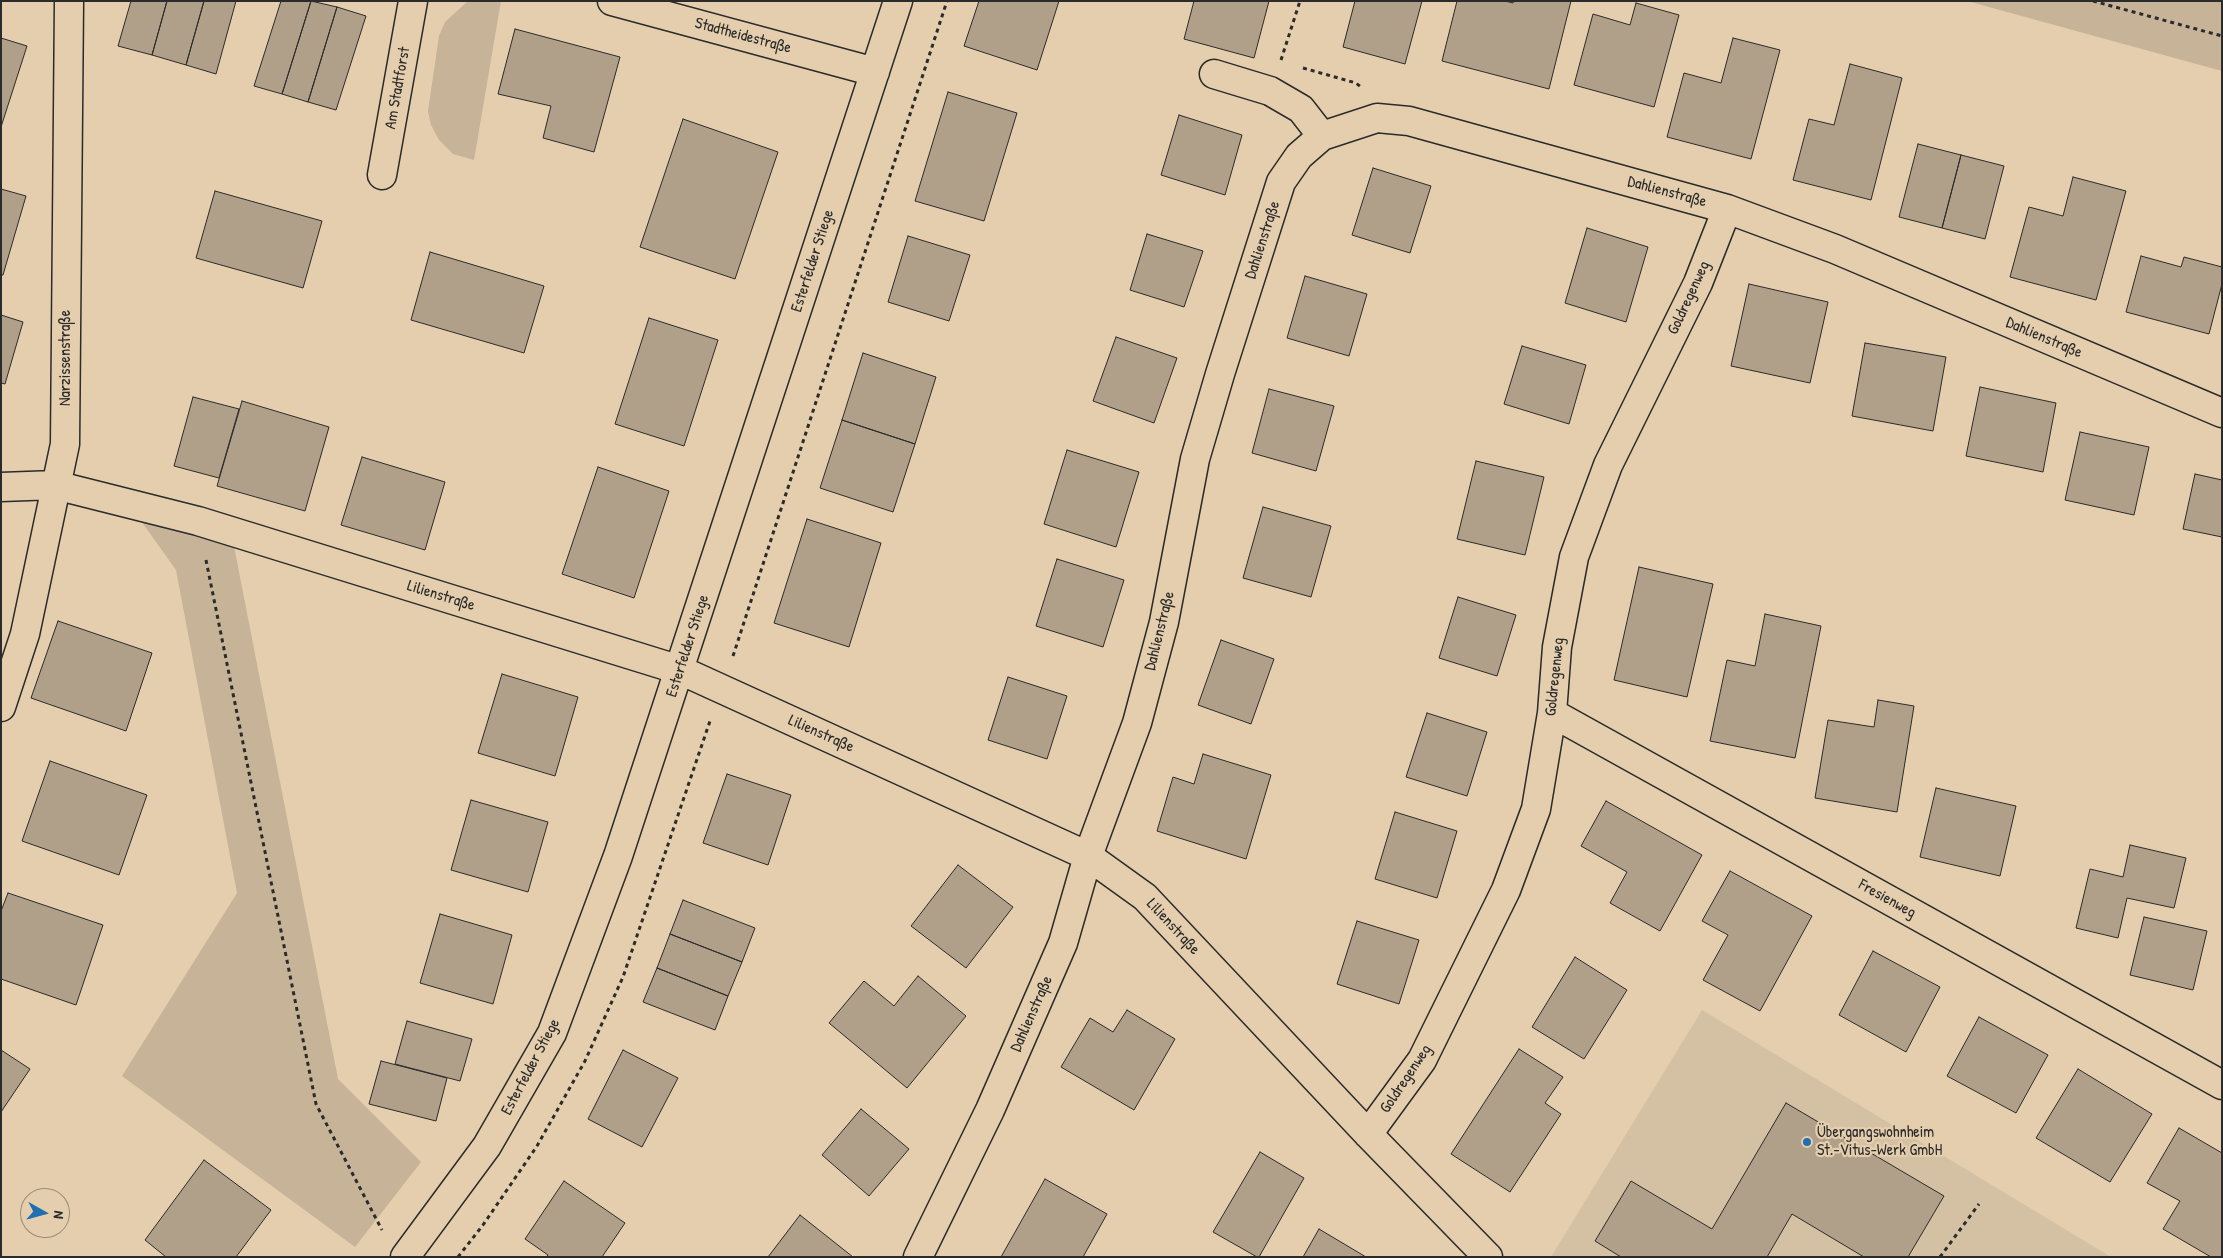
<!DOCTYPE html>
<html>
<head>
<meta charset="utf-8">
<style>
  body { margin:0 }
  #map { position:relative; width:2223px; height:1258px; overflow:hidden; background:#e4cead; font-family:"Patrick Hand",sans-serif }
  canvas { display:block }
  .frame { position:absolute; inset:0; border:2px solid #2b2b2b; pointer-events:none }
  .north { position:absolute; left:20px; top:1188px; width:50px; height:50px; box-sizing:border-box; background:#e4cead; border:1px solid #9a8d79; border-radius:50%; rotate:97deg; font-size:14px; font-weight:700; line-height:20px; text-align:center; color:#2b2b2b }
  .north::after { content:''; display:block; margin:auto; width:18px; height:22px; background:#1f6fb2; clip-path:polygon(50% 0,100% 100%,50% 72%,0 100%) }
</style>
</head>
<body>
<div id="map">
<canvas width="2223" height="1258"></canvas>
<div class="frame"></div>
<div class="north">N</div>
</div>
<script>
const context = document.querySelector('canvas').getContext('2d');
context.lineJoin = 'round';
function fill(path, color) {
  context.fillStyle = color;
  context.fill(path, 'evenodd');
}
function toPath(rows) {
  const path = new Path2D();
  for (const r of rows) {
    path.moveTo(r[0], r[1]);
    for (let i = 2; i < r.length; i += 2) path.lineTo(r[i], r[i + 1]);
  }
  return path;
}
function trace(path, color, width, dash) {
  context.strokeStyle = color;
  context.lineWidth = width;
  context.lineCap = dash ? 'butt' : 'round';
  context.setLineDash(dash || []);
  context.stroke(path);
}
function label(font, color, halo, rows, align = 'center') {
  context.font = font + ' "Patrick Hand",sans-serif';
  context.lineWidth = 4.5;
  context.setLineDash([]);
  context.textBaseline = 'middle';
  context.strokeStyle = halo;
  context.fillStyle = color;
  for (const [text, x, y, turn = 0] of rows) {
    context.save();
    context.translate(x, y);
    context.rotate((+turn || 0) * Math.PI / 180);
    context.textAlign = isNaN(turn) ? turn : align;
    if (halo) context.strokeText(text, 0, 0);
    context.fillText(text, 0, 0);
    context.restore();
  }
}
fill(toPath([
  [1702,1010,2111,1257,1551,1257]
]), '#d4c0a2');
fill(toPath([
  [468,1,501,1,474,160,453,154,439,140,431,125,428,111,439,36,445,22],
  [1967,1,2222,1,2222,71],
  [129,504,231,531,338,1079,421,1162,355,1247,122,1076,237,893,176,570]
]), '#c6b398');
const building = toPath([
  [131,1,167,1,152,55,118,46,131,1],
  [167,1,204,1,186,65,152,55,167,1],
  [204,1,236,1,216,74,186,65,204,1],
  [281,1,311,1,282,94,254,86,281,1],
  [311,1,337,7,308,102,282,94,311,1],
  [979,1,1059,1,1037,70,964,46,979,1],
  [1194,1,1269,1,1254,58,1184,39,1194,1],
  [1355,1,1422,1,1405,64,1343,47,1355,1],
  [1457,1,1505,1,1513,3,1514,1,1571,1,1549,89,1442,61,1457,1],
  [1636,3,1679,15,1654,107,1574,85,1593,14,1630,25,1636,3],
  [337,7,366,16,336,110,308,102,337,7],
  [515,29,620,57,594,152,543,138,551,106,498,94,515,29],
  [1,38,27,46,1,127,1,38],
  [1733,38,1780,50,1751,159,1667,137,1684,73,1721,83,1733,38],
  [1850,64,1902,78,1871,200,1793,180,1809,119,1834,125,1850,64],
  [948,92,1017,113,984,221,915,201,948,92],
  [1179,115,1242,135,1225,195,1161,175,1179,115],
  [683,119,778,152,735,279,640,247,683,119],
  [1918,144,1961,155,1942,228,1899,217,1918,144],
  [1961,155,2004,166,1985,239,1942,228,1961,155],
  [1373,168,1431,186,1410,253,1352,235,1373,168],
  [2073,177,2126,191,2096,300,2010,277,2029,207,2063,216,2073,177],
  [1,189,26,196,3,275,1,275,1,189],
  [215,191,322,221,303,288,196,258,215,191],
  [1587,228,1648,247,1626,322,1565,303,1587,228],
  [1147,234,1203,251,1184,307,1130,290,1147,234],
  [908,236,970,255,949,321,888,302,908,236],
  [430,252,544,286,524,353,411,320,430,252],
  [2141,256,2181,267,2184,257,2222,267,2222,284,2209,334,2126,312,2141,256],
  [1305,276,1367,294,1349,356,1287,338,1305,276],
  [1749,284,1828,302,1810,383,1731,366,1749,284],
  [1,315,23,322,5,384,1,383,1,315],
  [649,318,718,340,684,446,615,424,649,318],
  [1116,337,1177,358,1154,423,1093,401,1116,337],
  [1865,343,1946,357,1933,431,1852,416,1865,343],
  [1522,346,1586,365,1569,424,1504,404,1522,346],
  [863,353,936,377,915,444,842,420,863,353],
  [1980,387,2056,403,2043,472,1966,456,1980,387],
  [1269,389,1334,406,1316,471,1252,453,1269,389],
  [193,397,239,409,219,478,174,466,193,397],
  [242,401,329,427,305,511,217,486,242,401],
  [842,420,915,444,893,512,820,488,842,420],
  [2080,432,2149,447,2134,515,2065,500,2080,432],
  [1067,450,1139,472,1116,547,1044,524,1067,450],
  [362,457,445,482,425,550,341,525,362,457],
  [1476,461,1544,477,1525,555,1457,539,1476,461],
  [598,467,669,491,634,598,562,574,598,467],
  [2195,474,2222,480,2222,537,2183,529,2195,474],
  [1263,507,1331,526,1311,597,1243,578,1263,507],
  [807,519,881,543,849,647,774,623,807,519],
  [1057,559,1124,580,1103,647,1036,626,1057,559],
  [1639,567,1713,584,1687,697,1614,680,1639,567],
  [1458,597,1516,615,1497,676,1439,658,1458,597],
  [1765,614,1821,626,1795,758,1710,741,1727,660,1755,666,1765,614],
  [58,621,152,653,126,731,31,698,58,621],
  [1221,640,1274,659,1251,724,1198,705,1221,640],
  [502,674,578,697,555,776,478,753,502,674],
  [1008,677,1067,696,1047,759,988,740,1008,677],
  [1878,700,1914,706,1897,812,1815,798,1828,720,1874,727,1878,700],
  [1427,713,1487,732,1467,796,1406,777,1427,713],
  [1203,754,1271,775,1246,859,1157,831,1173,777,1194,784,1203,754],
  [50,761,147,795,119,875,22,841,50,761],
  [727,774,791,795,768,865,703,843,727,774],
  [1936,788,2016,806,2000,876,1920,857,1936,788],
  [471,800,548,822,528,892,451,870,471,800],
  [1606,801,1702,855,1660,931,1610,903,1627,872,1581,846,1606,801],
  [1395,812,1457,831,1437,898,1375,879,1395,812],
  [2130,845,2186,858,2174,908,2127,898,2118,938,2076,928,2090,869,2123,877,2130,845],
  [958,865,1013,907,966,968,911,926,958,865],
  [1730,871,1812,916,1760,1011,1703,980,1728,935,1702,921,1730,871],
  [8,893,103,925,76,1005,1,979,1,911,8,893],
  [683,900,755,928,742,962,670,934,683,900],
  [440,914,512,935,493,1004,420,983,440,914],
  [2144,917,2207,931,2193,990,2130,975,2144,917],
  [1357,921,1419,940,1399,1004,1337,984,1357,921],
  [670,934,742,962,728,996,657,968,670,934],
  [1873,951,1940,987,1906,1052,1839,1015,1873,951],
  [1575,957,1627,990,1584,1059,1532,1027,1575,957],
  [657,968,728,996,715,1030,643,1002,657,968],
  [918,976,966,1016,907,1088,829,1023,864,981,894,1006,918,976],
  [1127,1010,1175,1039,1134,1110,1061,1067,1090,1018,1113,1032,1127,1010],
  [1979,1017,2048,1055,2016,1113,1947,1076,1979,1017],
  [407,1021,472,1039,460,1081,395,1064,407,1021],
  [1519,1049,1563,1077,1545,1103,1561,1114,1510,1192,1451,1154,1519,1049],
  [1,1050,30,1069,1,1112,1,1050],
  [623,1050,678,1078,642,1147,588,1119,623,1050],
  [381,1061,447,1078,436,1121,369,1104,381,1061],
  [2078,1069,2152,1114,2110,1182,2036,1138,2078,1069],
  [1786,1103,1944,1196,1908,1257,1864,1257,1792,1214,1767,1257,1621,1257,1595,1241,1631,1181,1712,1229,1786,1103],
  [861,1109,909,1149,869,1196,822,1155,861,1109],
  [2179,1128,2222,1153,2222,1257,2211,1257,2163,1229,2180,1201,2147,1183,2179,1128],
  [1260,1152,1304,1178,1259,1257,1257,1257,1213,1232,1260,1152],
  [204,1160,271,1210,236,1257,166,1257,145,1240,204,1160],
  [1045,1179,1107,1214,1083,1257,1001,1257,1045,1179],
  [564,1181,625,1223,602,1257,546,1257,548,1255,525,1239,564,1181],
  [800,1215,853,1257,768,1257,800,1215],
  [1319,1229,1366,1257,1303,1257,1319,1229]
]);
fill(building, '#b0a089');
trace(building, '#2b2b2b', 1);
const minor = toPath([
  [612,1,875,72],
  [1214,74,1270,91,1301,109,1322,136],
  [382,175,413,1],
  [1,487,55,485,198,521,680,670,1088,856,1145,897,1368,1134,1488,1257],
  [1,707,25,634,65,444,69,1],
  [1552,713,2222,1085],
  [1368,1134,1422,1060,1506,890,1536,809,1552,713,1557,647,1574,557,1608,465,1698,283,1727,209],
  [405,1257,487,1146,552,1033,618,856,898,1],
  [918,1257,990,1110,1063,943,1088,856,1137,723,1164,622,1195,459,1220,374,1281,182,1299,156,1322,136,1377,118,1409,121,1727,209,1835,249,2222,413]
]);
trace(minor, '#2b2b2b', 31);
trace(toPath([
  [2093,1,2222,36],
  [1281,60,1300,1],
  [1303,68,1356,83,1361,87],
  [206,560,316,1104,382,1230],
  [733,656,947,1],
  [458,1257,483,1225,537,1146,585,1061,623,977,710,721],
  [1940,1257,1979,1204]
]), '#2b2b2b', 3, [4, 4]);
trace(minor, '#e4cead', 28);
for (const [x, y, r, color] of [
  [1807,1142,5,"#1f6fb2"]
]) {
  const dot = new Path2D();
  dot.arc(x, y, r, 0, 2 * Math.PI);
  context.fillStyle = color;
  context.fill(dot);
  trace(dot, '#e4cead', 2);
}
label('16px', '#2b2b2b', '#e4cead', [
  ["Stadtheidestraße",743,36,15],
  ["Am Stadtforst",398,88,-80],
  ["Dahlienstraße",1667,192,15],
  ["Dahlienstraße",1263,240,-72],
  ["Esterfelder Stiege",813,261,-72],
  ["Goldregenweg",1689,298,-65],
  ["Dahlienstraße",2044,338,23],
  ["Narzissenstraße",66,358,-90],
  ["Lilienstraße",441,596,17],
  ["Dahlienstraße",1160,631,-76],
  ["Esterfelder Stiege",688,646,-72],
  ["Goldregenweg",1555,677,-84],
  ["Lilienstraße",821,734,24],
  ["Fresienweg",1887,899,29],
  ["Lilienstraße",1173,927,47],
  ["Dahlienstraße",1032,1014,-66],
  ["Esterfelder Stiege",531,1067,-62],
  ["Goldregenweg",1406,1079,-56]
]);
label('16px', '#2b2b2b', '#e4cead', [
  ["Übergangswohnheim",1817,1133],
  ["St.-Vitus-Werk GmbH",1817,1151]
], 'left');
</script>
</body>
</html>
